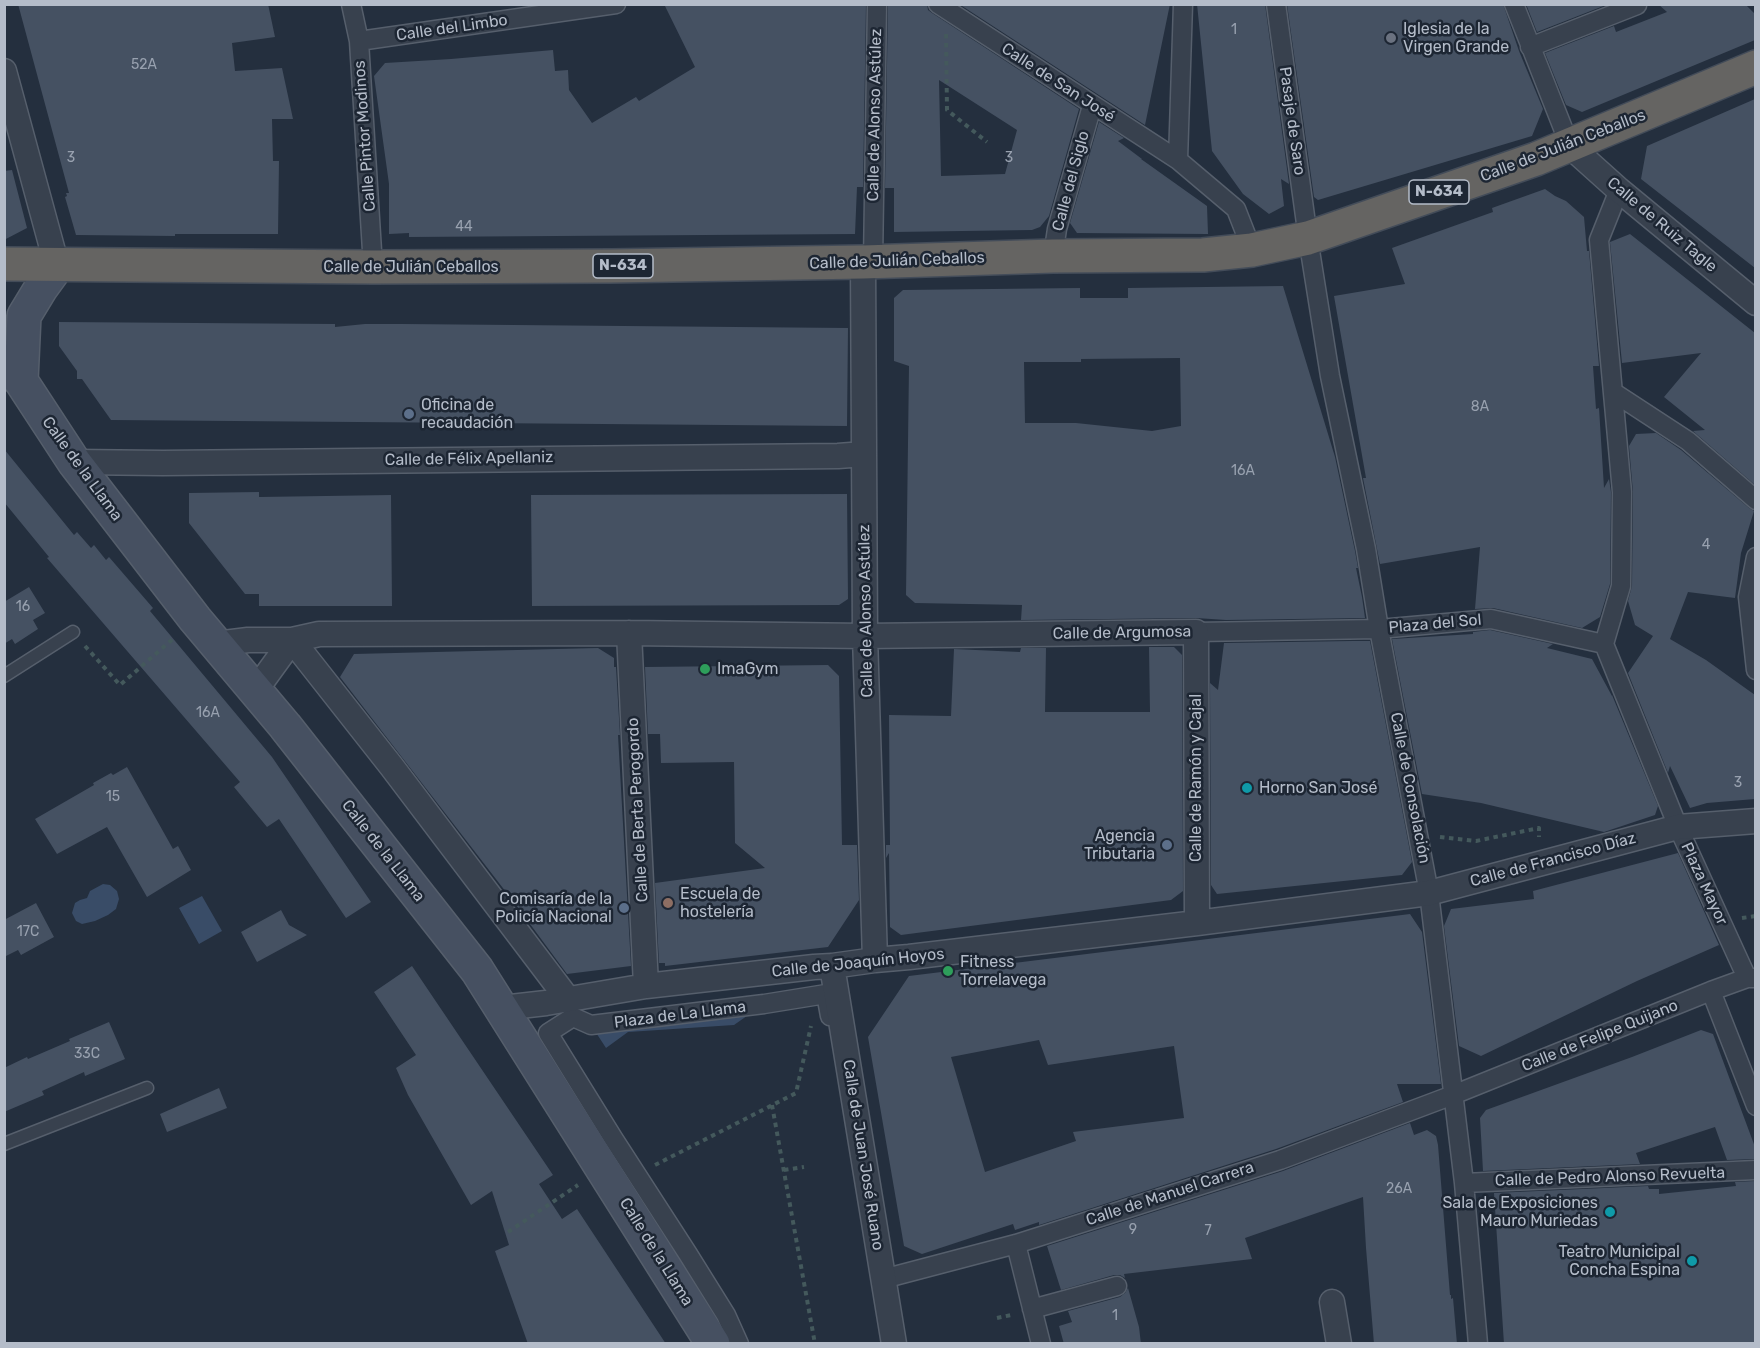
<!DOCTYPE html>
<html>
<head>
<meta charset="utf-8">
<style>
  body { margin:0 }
  #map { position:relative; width:1760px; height:1348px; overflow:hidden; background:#242f3e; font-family:Rubik,sans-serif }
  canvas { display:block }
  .frame { position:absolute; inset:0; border:6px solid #b4bcc9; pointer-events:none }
</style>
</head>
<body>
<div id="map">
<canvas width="1760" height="1348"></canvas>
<div class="frame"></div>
</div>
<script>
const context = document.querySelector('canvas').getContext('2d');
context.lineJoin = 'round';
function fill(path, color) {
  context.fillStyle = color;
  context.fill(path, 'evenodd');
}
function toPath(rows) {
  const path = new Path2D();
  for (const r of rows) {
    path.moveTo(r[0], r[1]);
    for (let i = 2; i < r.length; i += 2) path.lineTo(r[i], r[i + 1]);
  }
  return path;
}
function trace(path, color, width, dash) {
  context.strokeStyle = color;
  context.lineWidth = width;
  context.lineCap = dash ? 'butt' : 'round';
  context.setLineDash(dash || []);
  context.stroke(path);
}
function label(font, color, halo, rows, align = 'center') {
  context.font = font + ' Rubik,sans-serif';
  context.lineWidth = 5;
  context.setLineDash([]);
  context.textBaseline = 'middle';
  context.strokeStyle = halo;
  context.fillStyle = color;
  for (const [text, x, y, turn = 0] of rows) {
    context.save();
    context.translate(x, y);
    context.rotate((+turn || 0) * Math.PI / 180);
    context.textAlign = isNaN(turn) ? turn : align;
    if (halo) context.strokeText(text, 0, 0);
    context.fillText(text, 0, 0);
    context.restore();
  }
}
fill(toPath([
  [103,884,110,885,117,891,119,899,116,909,108,915,95,921,82,924,76,921,72,913,75,903,80,900,87,898,90,891],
  [202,896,222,931,199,944,179,908],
  [764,1004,734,1025,628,1032,606,1048,591,1025]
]), '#394c67');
fill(toPath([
  [18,4,268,4,275,37,232,43,235,71,282,68,293,119,272,119,273,161,279,161,278,234,175,234,175,236,76,235,65,197,67,196,66,193,69,193],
  [664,4,866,4,863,187,857,187,855,234,409,237,409,233,389,234,389,184,374,76,385,63,451,59,553,50,555,71,568,70,569,90,592,123,636,97,639,101,695,67],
  [888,4,927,4,928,10,932,13,1079,109,1049,216,1040,227,1032,230,894,232,894,188,885,188],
  [939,80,1017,130,1005,174,941,176],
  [959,4,1170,4,1145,125],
  [1197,4,1265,4,1289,184,1281,179,1284,206,1269,214,1243,194,1212,151],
  [1287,4,1503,4,1519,51,1543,109,1532,136,1318,200,1314,197],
  [1526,4,1606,4,1606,5,1537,32],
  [1658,4,1745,4,1755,14,1755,40,1582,112,1566,105,1545,53,1614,26,1616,32,1667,12],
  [1755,99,1755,268,1641,179,1647,146],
  [1099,122,1124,138,1118,141,1142,159,1141,159,1207,206,1208,234,1077,233,1070,223],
  [12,170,27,228,4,240,4,171],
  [1545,189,1555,196,1566,201,1584,217,1587,251,1589,251,1599,366,1593,366,1596,409,1599,408,1604,488,1609,479,1611,492,1610,584,1600,617,1582,628,1493,608,1475,609,1480,547,1380,564,1363,478,1366,478,1334,296,1405,284,1392,248,1493,212,1492,208],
  [1630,234,1755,333,1755,485,1693,431,1705,430,1664,397,1701,353,1622,363,1610,242],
  [1283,286,1335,457,1355,551,1358,568,1356,568,1362,597,1365,618,1226,620,1196,618,1021,620,1022,605,915,603,906,595,909,366,894,361,894,298,903,290,1080,288,1080,298,1128,298,1128,288],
  [1180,358,1181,426,1152,431,1076,423,1025,423,1024,362,1081,362,1081,359],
  [59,322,335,324,335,327,365,324,403,324,848,328,847,426,111,420,82,379,77,379,77,371,59,346],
  [1656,433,1681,450,1749,508,1754,511,1741,553,1735,598,1688,592,1670,639,1706,660,1755,695,1755,799,1707,803,1690,808,1670,766,1668,773,1628,673,1653,636,1635,625,1628,601,1632,586,1633,492,1629,446,1636,434],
  [4,449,74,535,77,532,91,548,94,545,106,560,109,557,153,608,150,611,272,757,371,902,346,918,279,819,267,827,234,787,240,782,47,558,49,557,4,502],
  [259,492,259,497,391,495,392,606,259,606,259,594,245,594,189,523,189,493],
  [847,494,848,599,839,605,532,606,531,495],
  [29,587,45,613,33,620,38,629,15,644,12,639,4,644,4,602],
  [1490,630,1553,644,1547,648,1592,659,1612,696,1612,695,1658,806,1655,815,1604,832,1481,803,1422,794,1392,639,1473,634,1473,632],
  [1352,641,1370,641,1412,862,1402,875,1217,894,1211,885,1210,683,1218,690,1224,643],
  [1149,647,1174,647,1182,655,1183,891,1171,900,901,935,890,927,889,853,886,858,886,845,890,845,889,715,951,716,954,649,1020,652,1021,648,1046,648,1045,712,1150,712],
  [598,648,614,658,614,667,616,667,620,735,618,735,631,966,567,974,516,905,340,677,354,654],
  [828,665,839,676,842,845,857,845,859,900,828,947,665,966,665,963,659,963,655,883,765,868,735,843,734,762,661,763,660,734,648,734,645,667],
  [127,767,173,849,178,846,191,870,147,897,107,827,57,854,35,819,94,785,93,783,111,773,113,775],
  [1678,853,1719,945,1637,981,1481,1056,1459,1046,1444,926,1451,909,1534,899,1533,891],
  [36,903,54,937,21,955,18,950,4,957,4,920],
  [281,910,289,925,307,935,257,962,241,932],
  [1410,914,1422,932,1441,1084,1397,1084,1403,1102,1276,1149,1039,1225,1039,1222,1015,1230,1013,1224,922,1254,904,1246,868,1037,909,976],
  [1039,1040,1048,1065,1174,1046,1184,1118,1073,1132,1076,1141,985,1172,951,1057],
  [412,966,553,1175,539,1184,562,1219,577,1209,666,1344,528,1344,495,1251,509,1245,492,1191,471,1205,408,1095,396,1068,416,1055,374,992],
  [109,1022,125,1059,85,1076,84,1072,42,1091,44,1095,4,1112,4,1068,27,1057,28,1059,70,1041,69,1039],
  [1701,1030,1713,1034,1755,1147,1755,1159,1727,1160,1715,1127,1636,1153,1640,1164,1483,1171,1480,1118,1486,1110,1632,1057],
  [219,1088,227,1108,167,1132,160,1114],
  [1410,1123,1414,1135,1427,1130,1436,1136,1438,1145,1450,1295,1451,1295,1451,1299,1453,1298,1457,1344,1374,1344,1366,1248,1363,1197,1245,1238,1252,1259,1124,1274,1125,1278,1120,1275,1114,1275,1061,1290,1047,1246,1283,1171],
  [1755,1181,1755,1344,1504,1344,1494,1193,1648,1186,1649,1189,1659,1189,1659,1194,1736,1186,1735,1182],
  [1128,1288,1139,1327,1141,1344,1064,1344,1059,1326,1072,1322,1068,1311,1120,1297,1125,1293]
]), '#455162');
const service = toPath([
  [4,676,73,632],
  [4,1144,147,1088]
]);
const pedestrian = toPath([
  [351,4,359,41,373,267],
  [938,4,1178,160,1236,209,1252,250],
  [1276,4,1308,238,1330,376,1366,549,1379,629,1429,893,1464,1183,1478,1344],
  [1514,4,1570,146],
  [359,41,616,4],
  [1530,47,1637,5],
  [1178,160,1183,4],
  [1053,256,1057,229,1092,106],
  [873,262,877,4],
  [1613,392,1688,441,1756,500],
  [1756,557,1748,597,1756,670],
  [1196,632,1379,629,1491,619,1604,644,1678,827,1747,978],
  [1604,644,1621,586,1622,492,1599,240,1619,190],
  [1711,991,1756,1106],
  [1464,1183,1756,1170],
  [1016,1244,1041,1344],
  [883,1279,1016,1244,1280,1160,1453,1095,1711,991,1747,978,1756,978],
  [1032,1309,1117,1286],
  [739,1344,726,1315,688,1254,613,1138,548,1033,573,1017,591,1025,764,1004,826,994,830,1016]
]);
const minor = toPath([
  [4,71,57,266],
  [1570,146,1619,190,1756,303],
  [863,262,865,636,875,960],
  [74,462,163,463,838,456,864,454],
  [629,633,646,986],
  [292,640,392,767,567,998],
  [216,644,248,640,292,640,319,634,629,633,865,636,1196,632,1197,923],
  [255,691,292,640],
  [832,966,894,1344],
  [502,1008,546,1003,646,986,814,967,832,966,875,960,909,957,1197,923,1429,893,1678,827,1756,821],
  [1332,1302,1339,1344]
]);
const secondary = toPath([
  [4,362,21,381,74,462,195,619,285,726,477,970,713,1344],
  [21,381,24,316,41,288,57,266]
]);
const trunk = toPath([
  [4,264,373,267,611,266,863,262,1053,256,1203,255,1252,250,1308,238,1536,159,1756,67]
]);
trace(service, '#565f6c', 15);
trace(pedestrian, '#565f6c', 21);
trace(minor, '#565f6c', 27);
trace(secondary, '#565f6c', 36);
trace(trunk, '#434c59', 36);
trace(toPath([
  [946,34,947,110,987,142],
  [85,646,120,685,174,638],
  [1440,837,1476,841,1539,828,1539,837],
  [1742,918,1756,916],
  [772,1105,815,1344],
  [655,1165,796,1093,811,1026],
  [784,1170,804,1167],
  [508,1232,578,1185],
  [997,1318,1011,1315]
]), '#44595c', 4, [4.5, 4.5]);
trace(service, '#38414e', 12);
trace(pedestrian, '#38414e', 18);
trace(minor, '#38414e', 24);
trace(secondary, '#465061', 33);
trace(trunk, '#656462', 33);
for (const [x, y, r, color] of [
  [1391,38,6,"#6b7280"],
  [409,414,6,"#5c6f8a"],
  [705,669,6,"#2e9e5b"],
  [1247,788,6,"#0f9aa8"],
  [1167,845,6,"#5c6f8a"],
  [668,903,6,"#8d6e63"],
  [624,908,6,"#5c6f8a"],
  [948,971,6,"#2e9e5b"],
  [1610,1212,6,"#0f9aa8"],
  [1692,1261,6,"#0f9aa8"]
]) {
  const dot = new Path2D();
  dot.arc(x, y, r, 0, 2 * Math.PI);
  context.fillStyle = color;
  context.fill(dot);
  trace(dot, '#1d2633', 2);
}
label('14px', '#98a1af', null, [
  ["1",1234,30],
  ["52A",144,65],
  ["3",71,158],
  ["3",1009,158],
  ["44",464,227],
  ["8A",1480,407],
  ["16A",1243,471],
  ["4",1706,545],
  ["16",23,607],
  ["16A",208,713],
  ["3",1738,783],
  ["15",113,797],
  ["17C",28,932],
  ["33C",87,1054],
  ["26A",1399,1189],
  ["9",1133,1230],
  ["7",1208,1231],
  ["1",1115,1316]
]);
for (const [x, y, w] of [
  [1439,192,60],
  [623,266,60]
]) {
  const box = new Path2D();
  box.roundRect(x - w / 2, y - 12, w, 24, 4.5);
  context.fillStyle = '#1d2633';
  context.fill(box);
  trace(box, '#b4bcc9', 1.5);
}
label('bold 15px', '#b4bcc9', null, [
  ["N-634",1439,192],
  ["N-634",623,266]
]);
label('16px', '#b4bcc9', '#1d2633', [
  ["Calle del Limbo",452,28,-8],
  ["Calle de San José",1058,83,33],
  ["Calle de Alonso Astúlez",875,115,-89],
  ["Pasaje de Saro",1292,121,82],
  ["Calle Pintor Modinos",365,136,-94],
  ["Calle de Julián Ceballos",1563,146,-21],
  ["Calle del Siglo",1071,181,-75],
  ["Calle de Ruiz Tagle",1662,225,40],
  ["Calle de Julián Ceballos",897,261,-2],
  ["Calle de Julián Ceballos",411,267],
  ["Calle de Félix Apellaniz",469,459,-1],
  ["Calle de la Llama",82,469,54],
  ["Calle de Alonso Astúlez",866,611,-91],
  ["Plaza del Sol",1435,624,-5],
  ["Calle de Argumosa",1122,633,-1],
  ["Calle de Ramón y Cajal",1196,778,-90],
  ["Calle de Consolación",1410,788,79],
  ["Calle de Berta Perogordo",638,810,-93],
  ["Calle de la Llama",383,851,52],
  ["Calle de Francisco Díaz",1553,860,-15],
  ["Plaza Mayor",1704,884,65],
  ["Calle de Joaquín Hoyos",858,963,-6],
  ["Plaza de La Llama",680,1015,-7],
  ["Calle de Felipe Quijano",1600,1036,-22],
  ["Calle de Juan José Ruano",863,1155,81],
  ["Calle de Pedro Alonso Revuelta",1610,1177,-2],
  ["Calle de Manuel Carrera",1170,1194,-18],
  ["Calle de la Llama",656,1252,58]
]);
label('16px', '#b4bcc9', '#1d2633', [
  ["Iglesia de la",1403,29],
  ["Virgen Grande",1403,47],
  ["Oficina de",421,405],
  ["recaudación",421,423],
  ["ImaGym",717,669],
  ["Horno San José",1259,788],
  ["Agencia",1155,836,"right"],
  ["Tributaria",1155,854,"right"],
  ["Escuela de",680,894],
  ["hostelería",680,912],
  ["Comisaría de la",612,899,"right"],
  ["Policía Nacional",612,917,"right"],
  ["Fitness",960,962],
  ["Torrelavega",960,980],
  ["Sala de Exposiciones",1598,1203,"right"],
  ["Mauro Muriedas",1598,1221,"right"],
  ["Teatro Municipal",1680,1252,"right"],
  ["Concha Espina",1680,1270,"right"]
], 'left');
</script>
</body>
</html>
